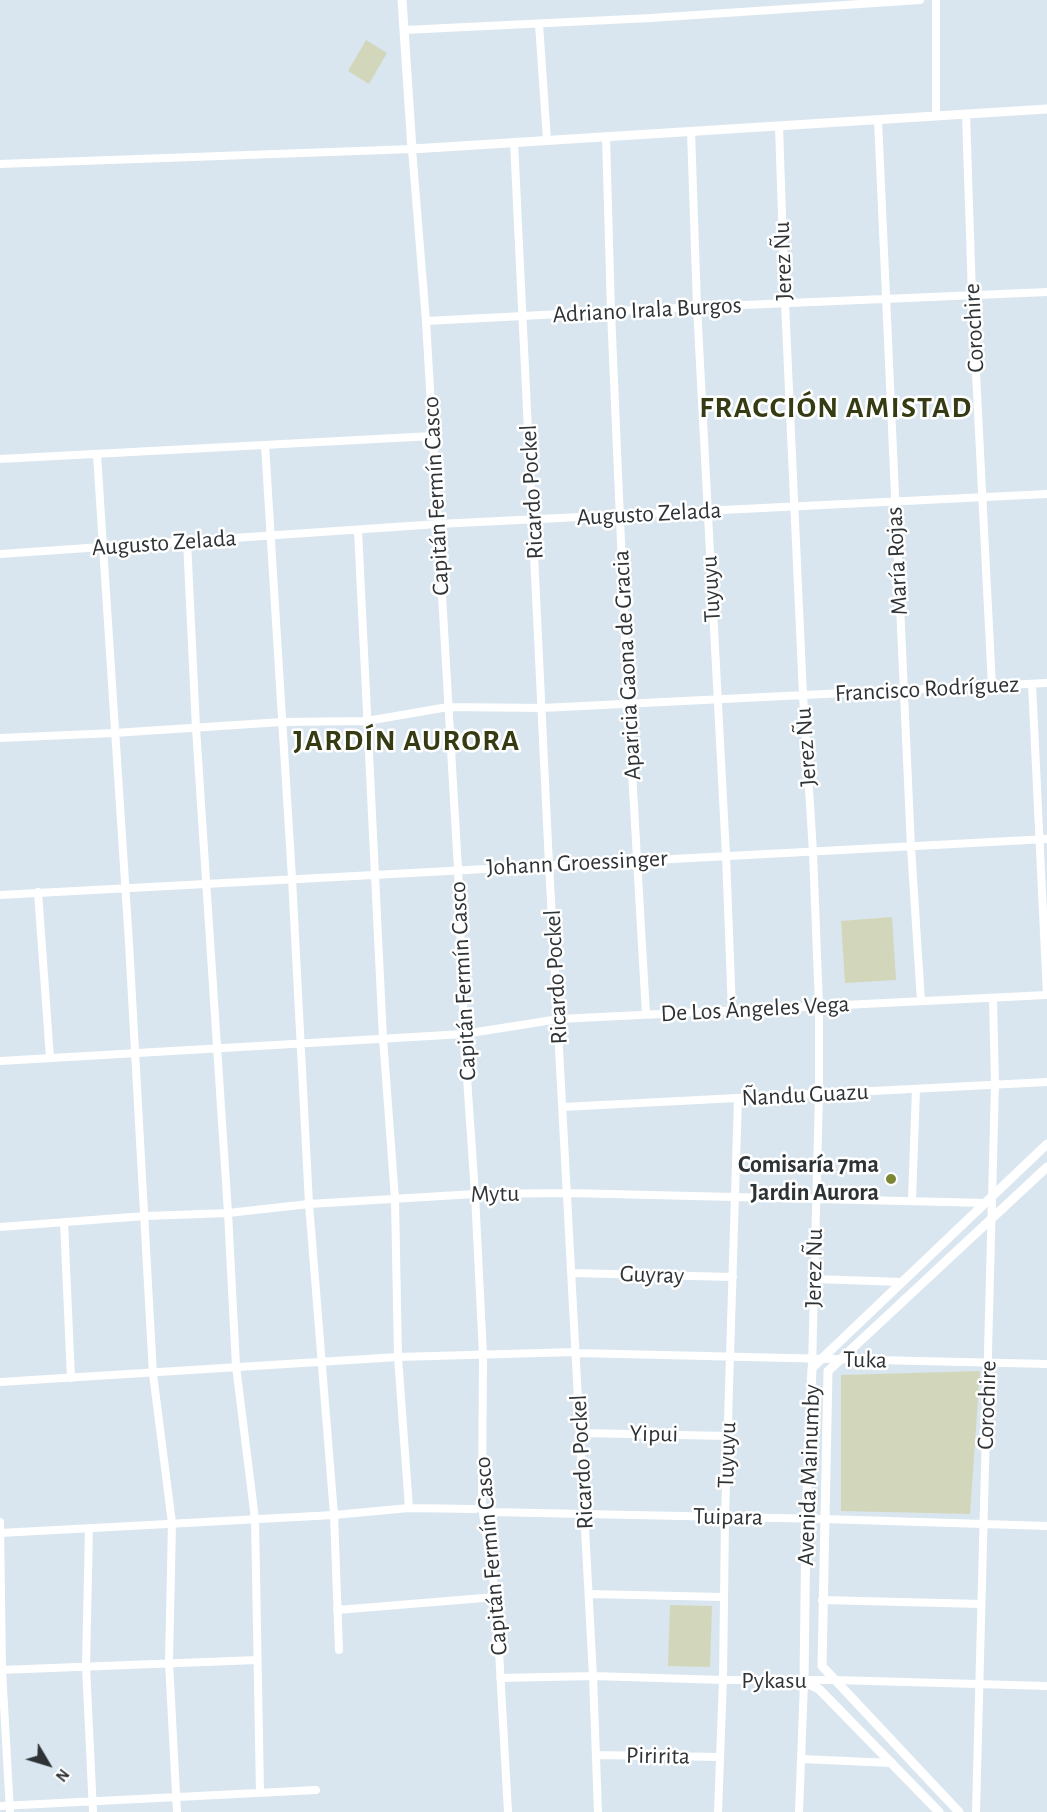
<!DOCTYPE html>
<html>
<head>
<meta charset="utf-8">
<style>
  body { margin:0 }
  #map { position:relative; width:1047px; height:1812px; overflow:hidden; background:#d9e6ef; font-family:"Alegreya Sans",sans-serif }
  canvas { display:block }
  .north { position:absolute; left:18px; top:1734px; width:60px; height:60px; -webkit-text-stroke:4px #fff; paint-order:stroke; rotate:128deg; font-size:16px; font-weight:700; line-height:24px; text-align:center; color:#2e3336 }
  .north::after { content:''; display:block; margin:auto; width:21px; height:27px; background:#2e3336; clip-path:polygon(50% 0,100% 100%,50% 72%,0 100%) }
</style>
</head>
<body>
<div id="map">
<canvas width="1047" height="1812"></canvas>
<div class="north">N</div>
</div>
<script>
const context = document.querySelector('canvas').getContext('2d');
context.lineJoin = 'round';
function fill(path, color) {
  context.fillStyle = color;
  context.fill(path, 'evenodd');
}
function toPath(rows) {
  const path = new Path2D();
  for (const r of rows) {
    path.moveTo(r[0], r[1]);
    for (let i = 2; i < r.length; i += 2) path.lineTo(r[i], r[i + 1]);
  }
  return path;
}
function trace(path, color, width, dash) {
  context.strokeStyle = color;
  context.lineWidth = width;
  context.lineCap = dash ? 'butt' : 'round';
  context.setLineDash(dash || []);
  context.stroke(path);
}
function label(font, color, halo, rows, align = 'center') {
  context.font = font + ' "Alegreya Sans",sans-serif';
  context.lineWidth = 5;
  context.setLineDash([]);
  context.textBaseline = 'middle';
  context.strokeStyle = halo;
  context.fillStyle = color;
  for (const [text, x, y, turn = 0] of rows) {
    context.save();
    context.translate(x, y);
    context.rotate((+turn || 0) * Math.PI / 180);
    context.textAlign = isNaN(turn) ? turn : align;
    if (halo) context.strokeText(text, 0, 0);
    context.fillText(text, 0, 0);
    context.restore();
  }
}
fill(toPath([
  [366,40,387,53,369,84,348,71],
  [892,917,896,980,845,983,841,921],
  [980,1371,970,1514,841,1511,841,1375],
  [670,1605,712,1606,710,1667,668,1666]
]), '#d2d7bb');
trace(toPath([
  [539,24,547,140],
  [404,30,651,18,920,0],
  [966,114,972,295,992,686],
  [936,116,936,0],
  [878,120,911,847,921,1001],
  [779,126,785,303,803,695,813,852,819,1006,819,1094,812,1368],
  [691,131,697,307,726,855,732,1011],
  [606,136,611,312,628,703,646,1014],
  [514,142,549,864,593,1676,598,1812],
  [0,164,412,149,426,321,458,869,464,1034,475,1194,483,1355,482,1507,496,1597,508,1812],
  [426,321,697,307,1047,292],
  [265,445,292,878,309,1204,334,1515,339,1650],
  [97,455,129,943,153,1374,172,1523,169,1662,177,1812],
  [0,459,433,436],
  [358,530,383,1038,395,1199,398,1357,409,1508],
  [187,541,196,728,228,1213,236,1366,255,1519,260,1793],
  [0,554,438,524,1047,494],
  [1032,684,1047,995],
  [0,738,114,733,282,722,367,721,448,707,542,708,1047,683],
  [38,892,50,1058],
  [0,895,1047,839],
  [0,1061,464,1034,559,1019,1047,995],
  [563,1107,1047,1082],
  [912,1201,916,1089],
  [64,1222,71,1378],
  [0,1227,145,1216,228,1213,309,1204,475,1194,567,1193,987,1203],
  [572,1273,733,1277],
  [814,1279,902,1282],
  [576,1353,1047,1364],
  [0,1382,398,1357,576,1352],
  [580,1433,728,1436],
  [0,1522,2,1670,10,1812],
  [89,1528,86,1666,93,1812],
  [0,1533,334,1515,409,1508,475,1509,482,1507,489,1512,824,1519,1047,1526],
  [589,1594,723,1597],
  [822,1600,981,1604],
  [337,1610,496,1597],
  [0,1670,257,1660],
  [500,1678,593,1676,723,1680,835,1680,1047,1686],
  [596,1755,720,1757],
  [801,1759,892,1763],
  [0,1806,316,1790],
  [718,1812,723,1680,725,1517,738,1098],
  [799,1812,804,1682],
  [976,1812,995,1084,993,998]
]), '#fff', 8);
trace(toPath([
  [402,0,412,149,1047,109],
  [939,1812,819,1689,804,1682,806,1518,812,1368,1047,1144],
  [959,1812,822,1666,828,1371,1047,1167]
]), '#fff', 9);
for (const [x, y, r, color] of [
  [891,1179,6,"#7b8734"]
]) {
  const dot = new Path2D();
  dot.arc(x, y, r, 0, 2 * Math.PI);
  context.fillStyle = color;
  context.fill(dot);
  trace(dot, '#fff', 2);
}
label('24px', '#2e3336', '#fff', [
  ["Jerez Ñu",783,261,-92],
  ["Adriano Irala Burgos",647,310,-3],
  ["Corochire",974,328,-93],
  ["Ricardo Pockel",532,492,-93],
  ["Capitán Fermín Casco",436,496,-93],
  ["Augusto Zelada",649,514,-3],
  ["Augusto Zelada",164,543,-4],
  ["María Rojas",897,561,-93],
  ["Tuyuyu",711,589,-93],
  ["Aparicia Gaona de Gracia",627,665,-93],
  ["Francisco Rodríguez",927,689,-3],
  ["Jerez Ñu",806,747,-94],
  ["Johann Groessinger",577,863,-3],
  ["Ricardo Pockel",556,977,-93],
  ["Capitán Fermín Casco",463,981,-93],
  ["De Los Ángeles Vega",755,1009,-3],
  ["Ñandu Guazu",805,1095,-3],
  ["Mytu",495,1194,-1],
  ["Jerez Ñu",814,1268,-89],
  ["Guyray",652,1275,2],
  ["Tuka",865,1360,1],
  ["Corochire",987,1405,-88],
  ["Yipui",654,1434,1],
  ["Tuyuyu",727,1455,-88],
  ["Ricardo Pockel",582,1462,-93],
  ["Avenida Mainumby",809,1475,-88],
  ["Tuipara",728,1517,1],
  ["Capitán Fermín Casco",491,1556,-95],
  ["Pykasu",774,1681],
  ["Piririta",658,1756,1]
]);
label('bold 24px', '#2e3336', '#fff', [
  ["Comisaría 7ma",879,1165],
  ["Jardin Aurora",879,1193]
], 'right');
context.letterSpacing = '1.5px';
label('bold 30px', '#353b13', '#fff', [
  ["FRACCIÓN AMISTAD",836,408],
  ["JARDÍN AURORA",407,741]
]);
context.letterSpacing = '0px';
</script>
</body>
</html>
